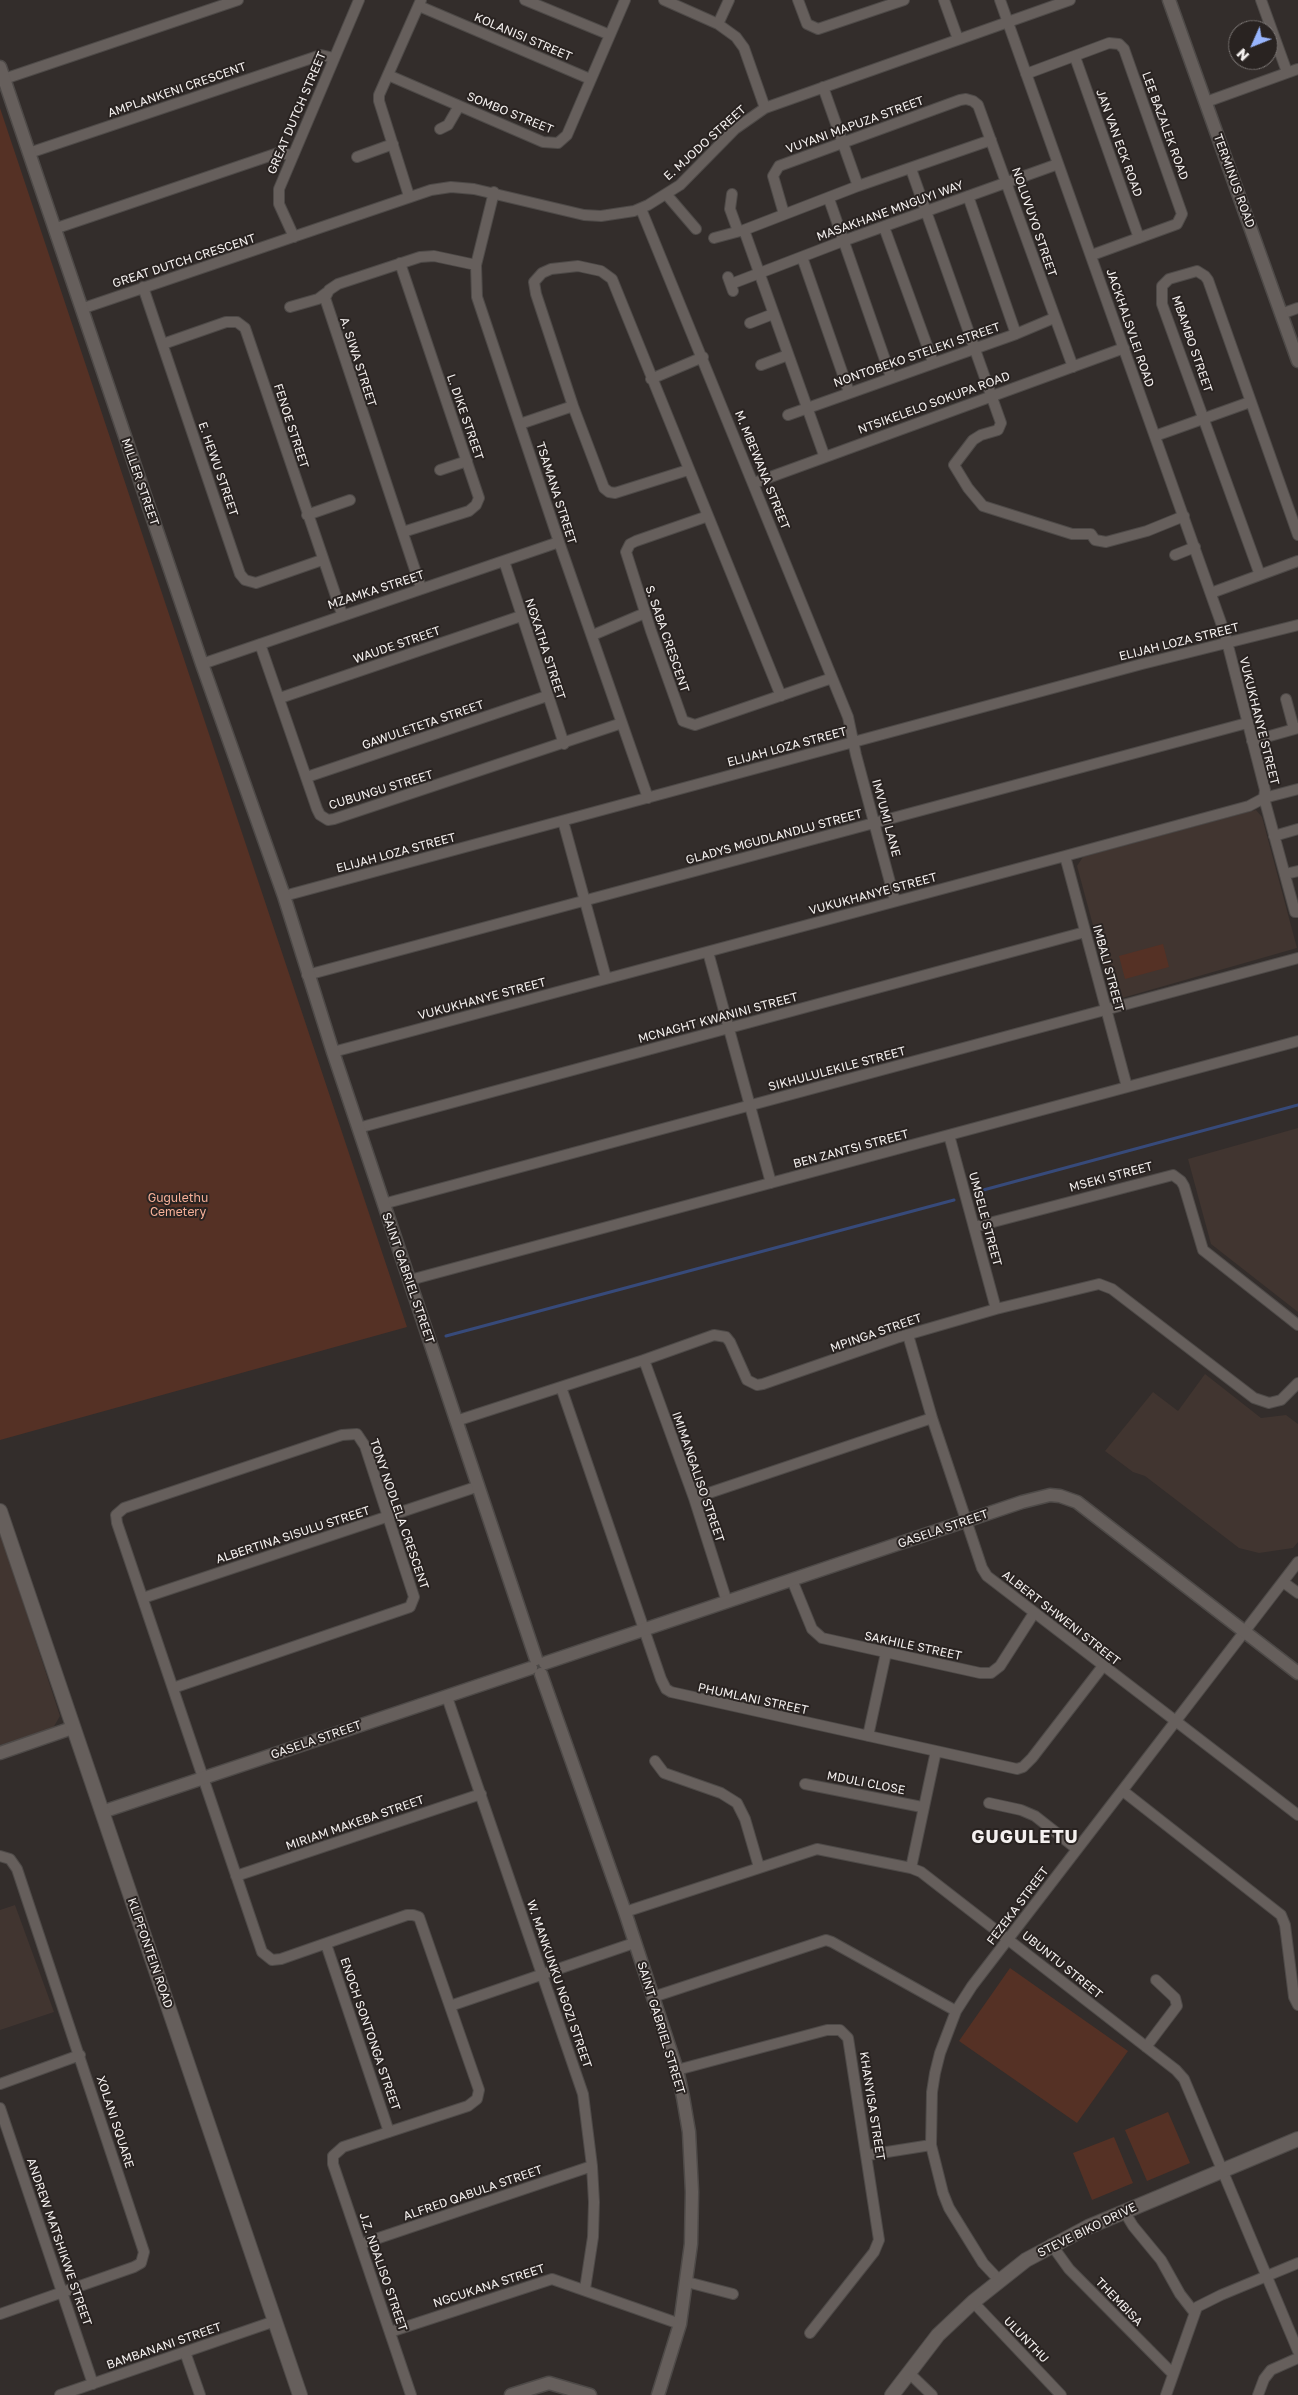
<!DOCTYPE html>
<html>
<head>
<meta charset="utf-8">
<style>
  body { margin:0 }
  #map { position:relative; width:1298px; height:2395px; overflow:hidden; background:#332d2b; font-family:"Golos Text",sans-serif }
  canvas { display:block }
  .north { position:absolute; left:1228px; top:20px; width:50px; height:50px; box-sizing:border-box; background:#292321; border:1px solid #7a7573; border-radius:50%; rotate:226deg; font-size:14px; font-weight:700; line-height:20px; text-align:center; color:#f4f0ef }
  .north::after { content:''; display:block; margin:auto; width:18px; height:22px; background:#98b5fd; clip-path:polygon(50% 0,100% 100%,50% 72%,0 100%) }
</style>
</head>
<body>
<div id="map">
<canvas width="1298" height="2395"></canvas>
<div class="north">N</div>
</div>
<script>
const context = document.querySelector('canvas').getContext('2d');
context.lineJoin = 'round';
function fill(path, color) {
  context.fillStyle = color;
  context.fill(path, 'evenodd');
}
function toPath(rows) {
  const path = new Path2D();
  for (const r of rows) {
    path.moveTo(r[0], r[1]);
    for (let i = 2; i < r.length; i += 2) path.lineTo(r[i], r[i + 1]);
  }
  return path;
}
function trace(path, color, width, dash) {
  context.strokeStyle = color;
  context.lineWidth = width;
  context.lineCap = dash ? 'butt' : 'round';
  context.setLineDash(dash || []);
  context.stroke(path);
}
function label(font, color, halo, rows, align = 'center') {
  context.font = font + ' "Golos Text",sans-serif';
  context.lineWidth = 4;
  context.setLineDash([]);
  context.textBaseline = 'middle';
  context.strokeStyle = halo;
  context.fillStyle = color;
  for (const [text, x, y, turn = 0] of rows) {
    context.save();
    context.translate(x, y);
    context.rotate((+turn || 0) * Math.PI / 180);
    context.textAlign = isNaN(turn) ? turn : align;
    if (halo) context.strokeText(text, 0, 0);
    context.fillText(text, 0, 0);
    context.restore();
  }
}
fill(toPath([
  [1256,810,1262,817,1297,948,1122,998,1112,996,1077,866,1083,857],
  [1298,1128,1298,1312,1211,1244,1188,1159],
  [1205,1374,1261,1418,1286,1415,1298,1424,1298,1542,1293,1548,1259,1553,1239,1548,1145,1476,1133,1472,1105,1451,1153,1392,1178,1411],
  [0,1532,60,1716,53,1728,0,1745],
  [15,1905,54,2012,0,2030,0,1910]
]), '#413530');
fill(toPath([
  [0,108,407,1327,0,1440],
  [1163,944,1169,967,1125,979,1119,956],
  [1010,1968,1128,2051,1077,2123,959,2041],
  [1168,2112,1190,2163,1147,2181,1125,2130],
  [1114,2137,1133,2183,1092,2200,1073,2153]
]), '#553125');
trace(toPath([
  [976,1192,1298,1105],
  [446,1336,954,1200]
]), '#374a7a', 3);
const minor = toPath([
  [525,0,610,35],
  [664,0,718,24,736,37,744,48,765,108],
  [798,0,807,24,818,29,904,0],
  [944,0,958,39],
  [1261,0,1287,72],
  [419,6,590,79],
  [718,24,729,0],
  [1075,57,1139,238],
  [1026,74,1109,43,1119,44,1124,49,1182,214,1177,224,1092,255],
  [388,75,543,142,558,143,567,135,625,0],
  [4,79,238,0],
  [823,87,858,186],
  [1206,102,1298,69],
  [440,129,448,125,459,106],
  [29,153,321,55,334,58],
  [357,157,393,144],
  [911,169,1001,423,998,430,981,435,973,440,954,465,968,488,983,506,1072,534,1091,534,1095,540,1106,542,1147,531,1184,516],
  [494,192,476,265,477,297,559,542,648,798],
  [666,194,696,229],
  [732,194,730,209,738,231],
  [409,196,379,101,379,95,421,0],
  [968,196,1016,334],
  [829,199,891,377],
  [641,209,848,717,856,755,895,901],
  [784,214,773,176,779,166,960,100,966,99,973,101,978,105,1073,367],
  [884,227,933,362],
  [54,229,278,153,293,155],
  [744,230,824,455],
  [294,237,279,204,279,189,359,0],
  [714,238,744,230,858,186,991,140],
  [802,257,849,392],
  [400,263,479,498,476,505,469,511,403,532],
  [728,277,733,291],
  [731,284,843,241,1058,164],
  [143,287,240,574,245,580,256,583,322,560],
  [290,307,318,299,326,293],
  [81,309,431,190,451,187,474,189,584,215,601,216,634,211,648,205,680,185,735,129,765,108,1070,0],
  [1281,314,1298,308],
  [750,323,773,314],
  [163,344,226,322,237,322,245,328,342,614],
  [761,365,788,355],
  [651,379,703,357],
  [788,415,1016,334,1054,318],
  [520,424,573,406],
  [1155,436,1250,402],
  [440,470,467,461],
  [688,470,615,493,609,492,604,488,573,406,536,294,534,282,542,273,551,269,578,266,601,271,612,279,781,696],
  [754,483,1124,348],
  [307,515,350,500],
  [708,516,636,541,630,544,626,552,651,631,683,721,695,725,832,678],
  [1175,555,1195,547],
  [504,561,564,744],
  [1260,575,1162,304,1162,286,1169,279,1197,271,1205,276,1208,280,1298,535],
  [421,588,325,298,329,290,338,284,420,257,434,256,476,265],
  [1211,593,1298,561],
  [593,635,645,613],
  [260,644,317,809,320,815,328,820,334,819,622,723],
  [202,664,559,542],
  [280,698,521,616],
  [1286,699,1294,729],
  [1252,741,1298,728],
  [307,777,547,696],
  [1298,789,1264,798,1295,912,1298,912],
  [563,821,606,978],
  [1274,836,1298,829],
  [1065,856,1127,1087],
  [1285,874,1298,871],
  [284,896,1142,664,1298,625],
  [708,952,771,1183],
  [307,975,1247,723],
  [333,1052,1065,856,1249,806,1264,798,1265,790,1225,634,1000,0],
  [358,1128,1085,932],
  [949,1135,996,1309],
  [383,1204,1298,958],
  [974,1227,1173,1175,1181,1181,1184,1186,1203,1250,1298,1325],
  [410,1280,1298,1041],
  [908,1335,932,1418,982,1568,987,1576,1298,1815],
  [644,1360,694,1498,727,1602],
  [561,1387,661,1679,666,1689,671,1692,1017,1769,1023,1767,1032,1758,1103,1666],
  [456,1421,644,1360,714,1335,726,1337,730,1342,747,1380,757,1385,763,1384,896,1338,996,1309,1099,1284,1112,1289,1254,1398,1269,1403,1281,1400,1298,1383],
  [694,1498,932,1418],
  [792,1580,812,1629,822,1638,980,1673,991,1673,1000,1666,1034,1613],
  [1283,1582,1298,1593],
  [143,1598,479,1486],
  [173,1688,410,1607,414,1597,365,1446,357,1434,342,1435,124,1508,116,1515,117,1523,262,1952,272,1960,281,1959,407,1915,413,1915,419,1917,479,2090,477,2099,468,2106,343,2147,333,2156,333,2164,411,2395],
  [447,1697,583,2094,592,2166,594,2202,593,2237,585,2289],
  [868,1736,886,1653],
  [655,1761,664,1773,721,1793,737,1803,745,1819,759,1867],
  [805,1784,922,1807],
  [1123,1791,1281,1915,1285,1925,1294,1997,1298,2005],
  [989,1803,1021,1810,1035,1816,1077,1849],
  [0,1856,10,1859,17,1869,144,2252,141,2263,134,2267,0,2314],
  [911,1868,936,1751],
  [236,1876,481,1794],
  [625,1912,817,1849,911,1868,921,1872,1176,2070,1184,2079,1298,2351],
  [326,1944,389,2132],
  [653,1997,826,1940,832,1942,956,2011],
  [450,2006,634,1943],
  [1146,2047,1177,2006,1175,1998,1156,1980],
  [677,2070,827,2030,840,2030,848,2038,879,2240,874,2252,810,2333],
  [0,2084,80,2055],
  [0,2108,93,2384],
  [868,2155,931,2145],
  [1124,2211,1133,2226,1161,2260,1180,2294,1194,2312],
  [361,2244,592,2166],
  [1051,2244,1069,2269,1173,2374],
  [999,2280,983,2263,949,2208,943,2193,931,2145,932,2092,935,2073,940,2053,956,2011,972,1986,1298,1562],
  [687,2282,733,2294],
  [973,2302,1061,2395],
  [390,2332,552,2279,680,2324],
  [185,2352,200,2395],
  [908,2372,932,2395],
  [60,2395,275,2321],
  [1166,2395,1197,2307,1221,2295,1298,2263],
  [1258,2395,1264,2379,1271,2370,1298,2358]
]);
const tertiary = toPath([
  [1169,0,1298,361],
  [0,67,202,664,284,896,333,1052,536,1659],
  [545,1663,1022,1502,1050,1495,1060,1496,1077,1502,1298,1673],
  [541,1674,625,1912,677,2070,683,2097,689,2132,692,2192,691,2244,680,2324,658,2395],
  [0,1753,72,1728],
  [102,1812,531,1668],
  [511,2395,549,2383,590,2395]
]);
const secondary = toPath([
  [0,1511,300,2395],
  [892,2395,938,2335,973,2302,1026,2260,1088,2227,1298,2139]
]);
trace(minor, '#4e4a48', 12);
trace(tertiary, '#4e4a48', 15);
trace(secondary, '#4e4a48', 16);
trace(minor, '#665f5c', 10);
trace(tertiary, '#665f5c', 12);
trace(secondary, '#665f5c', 14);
label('12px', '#f4f0ef', '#292321', [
  ["KOLANISI STREET",523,37,23],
  ["AMPLANKENI CRESCENT",177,90,-19],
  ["GREAT DUTCH STREET",297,113,-67],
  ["SOMBO STREET",510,113,22],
  ["VUYANI MAPUZA STREET",855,125,-20],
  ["LEE BAZALEK ROAD",1165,126,70],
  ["E. MJODO STREET",705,143,-42],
  ["JAN VAN ECK ROAD",1119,143,70],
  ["TERMINUS ROAD",1234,181,70],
  ["MASAKHANE MNGUYI WAY",890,211,-20],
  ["NOLUVUYO STREET",1034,222,71],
  ["GREAT DUTCH CRESCENT",184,261,-18],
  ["JACKHALSVLEI ROAD",1130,328,71],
  ["MBAMBO STREET",1192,344,71],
  ["NONTOBEKO STELEKI STREET",917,355,-19],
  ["A. SIWA STREET",358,362,72],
  ["NTSIKELELO SOKUPA ROAD",934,403,-20],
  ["L. DIKE STREET",465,417,71],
  ["FENOE STREET",291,426,72],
  ["E. HEWU STREET",218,469,71],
  ["M. MBEWANA STREET",762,470,68],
  ["MILLER STREET",140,482,71],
  ["TSAMANA STREET",556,493,72],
  ["MZAMKA STREET",376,590,-18],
  ["S. SABA CRESCENT",667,639,71],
  ["ELIJAH LOZA STREET",1179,642,-14],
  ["WAUDE STREET",397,645,-19],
  ["NGXATHA STREET",545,649,72],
  ["VUKUKHANYE STREET",1259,721,76],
  ["GAWULETETA STREET",423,725,-19],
  ["ELIJAH LOZA STREET",787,747,-15],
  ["CUBUNGU STREET",381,790,-17],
  ["IMVUMI LANE",886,818,75],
  ["GLADYS MGUDLANDLU STREET",774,837,-15],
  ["ELIJAH LOZA STREET",396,853,-15],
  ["VUKUKHANYE STREET",873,894,-15],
  ["IMBALI STREET",1108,968,75],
  ["VUKUKHANYE STREET",482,999,-15],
  ["MCNAGHT KWANINI STREET",718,1018,-15],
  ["SIKHULULEKILE STREET",837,1069,-15],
  ["BEN ZANTSI STREET",851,1149,-15],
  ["MSEKI STREET",1111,1177,-15],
  ["UMSELE STREET",985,1219,75],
  ["SAINT GABRIEL STREET",408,1278,71],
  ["MPINGA STREET",876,1333,-19],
  ["IMIMANGALISO STREET",698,1477,71],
  ["TONY NODLELA CRESCENT",399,1514,71],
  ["GASELA STREET",943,1529,-19],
  ["ALBERTINA SISULU STREET",293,1535,-18],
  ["ALBERT SHWENI STREET",1061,1618,38],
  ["SAKHILE STREET",913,1646,12],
  ["PHUMLANI STREET",753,1699,12],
  ["GASELA STREET",316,1740,-19],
  ["MDULI CLOSE",866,1783,11],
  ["MIRIAM MAKEBA STREET",355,1823,-19],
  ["FEZEKA STREET",1018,1906,-53],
  ["KLIPFONTEIN ROAD",150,1953,71],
  ["UBUNTU STREET",1062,1965,39],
  ["W. MANKUNKU NGOZI STREET",559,1984,71],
  ["SAINT GABRIEL STREET",661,2028,73],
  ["ENOCH SONTONGA STREET",370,2034,71],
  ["KHANYISA STREET",872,2106,81],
  ["XOLANI SQUARE",115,2122,72],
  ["ALFRED QABULA STREET",473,2193,-19],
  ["STEVE BIKO DRIVE",1087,2230,-26],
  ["ANDREW MATSHIKWE STREET",59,2242,71],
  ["J.Z. NDALISO STREET",383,2272,71],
  ["NGCUKANA STREET",489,2286,-18],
  ["THEMBISA",1119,2302,46],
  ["ULUNTHU",1026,2340,46],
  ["BAMBANANI STREET",164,2346,-19]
]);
label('12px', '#f8b199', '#292321', [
  ["Gugulethu",178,1198],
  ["Cemetery",178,1212]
]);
context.letterSpacing = '1px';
label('bold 18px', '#f4f0ef', '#292321', [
  ["GUGULETU",1025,1837]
]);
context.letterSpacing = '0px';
</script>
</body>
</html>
